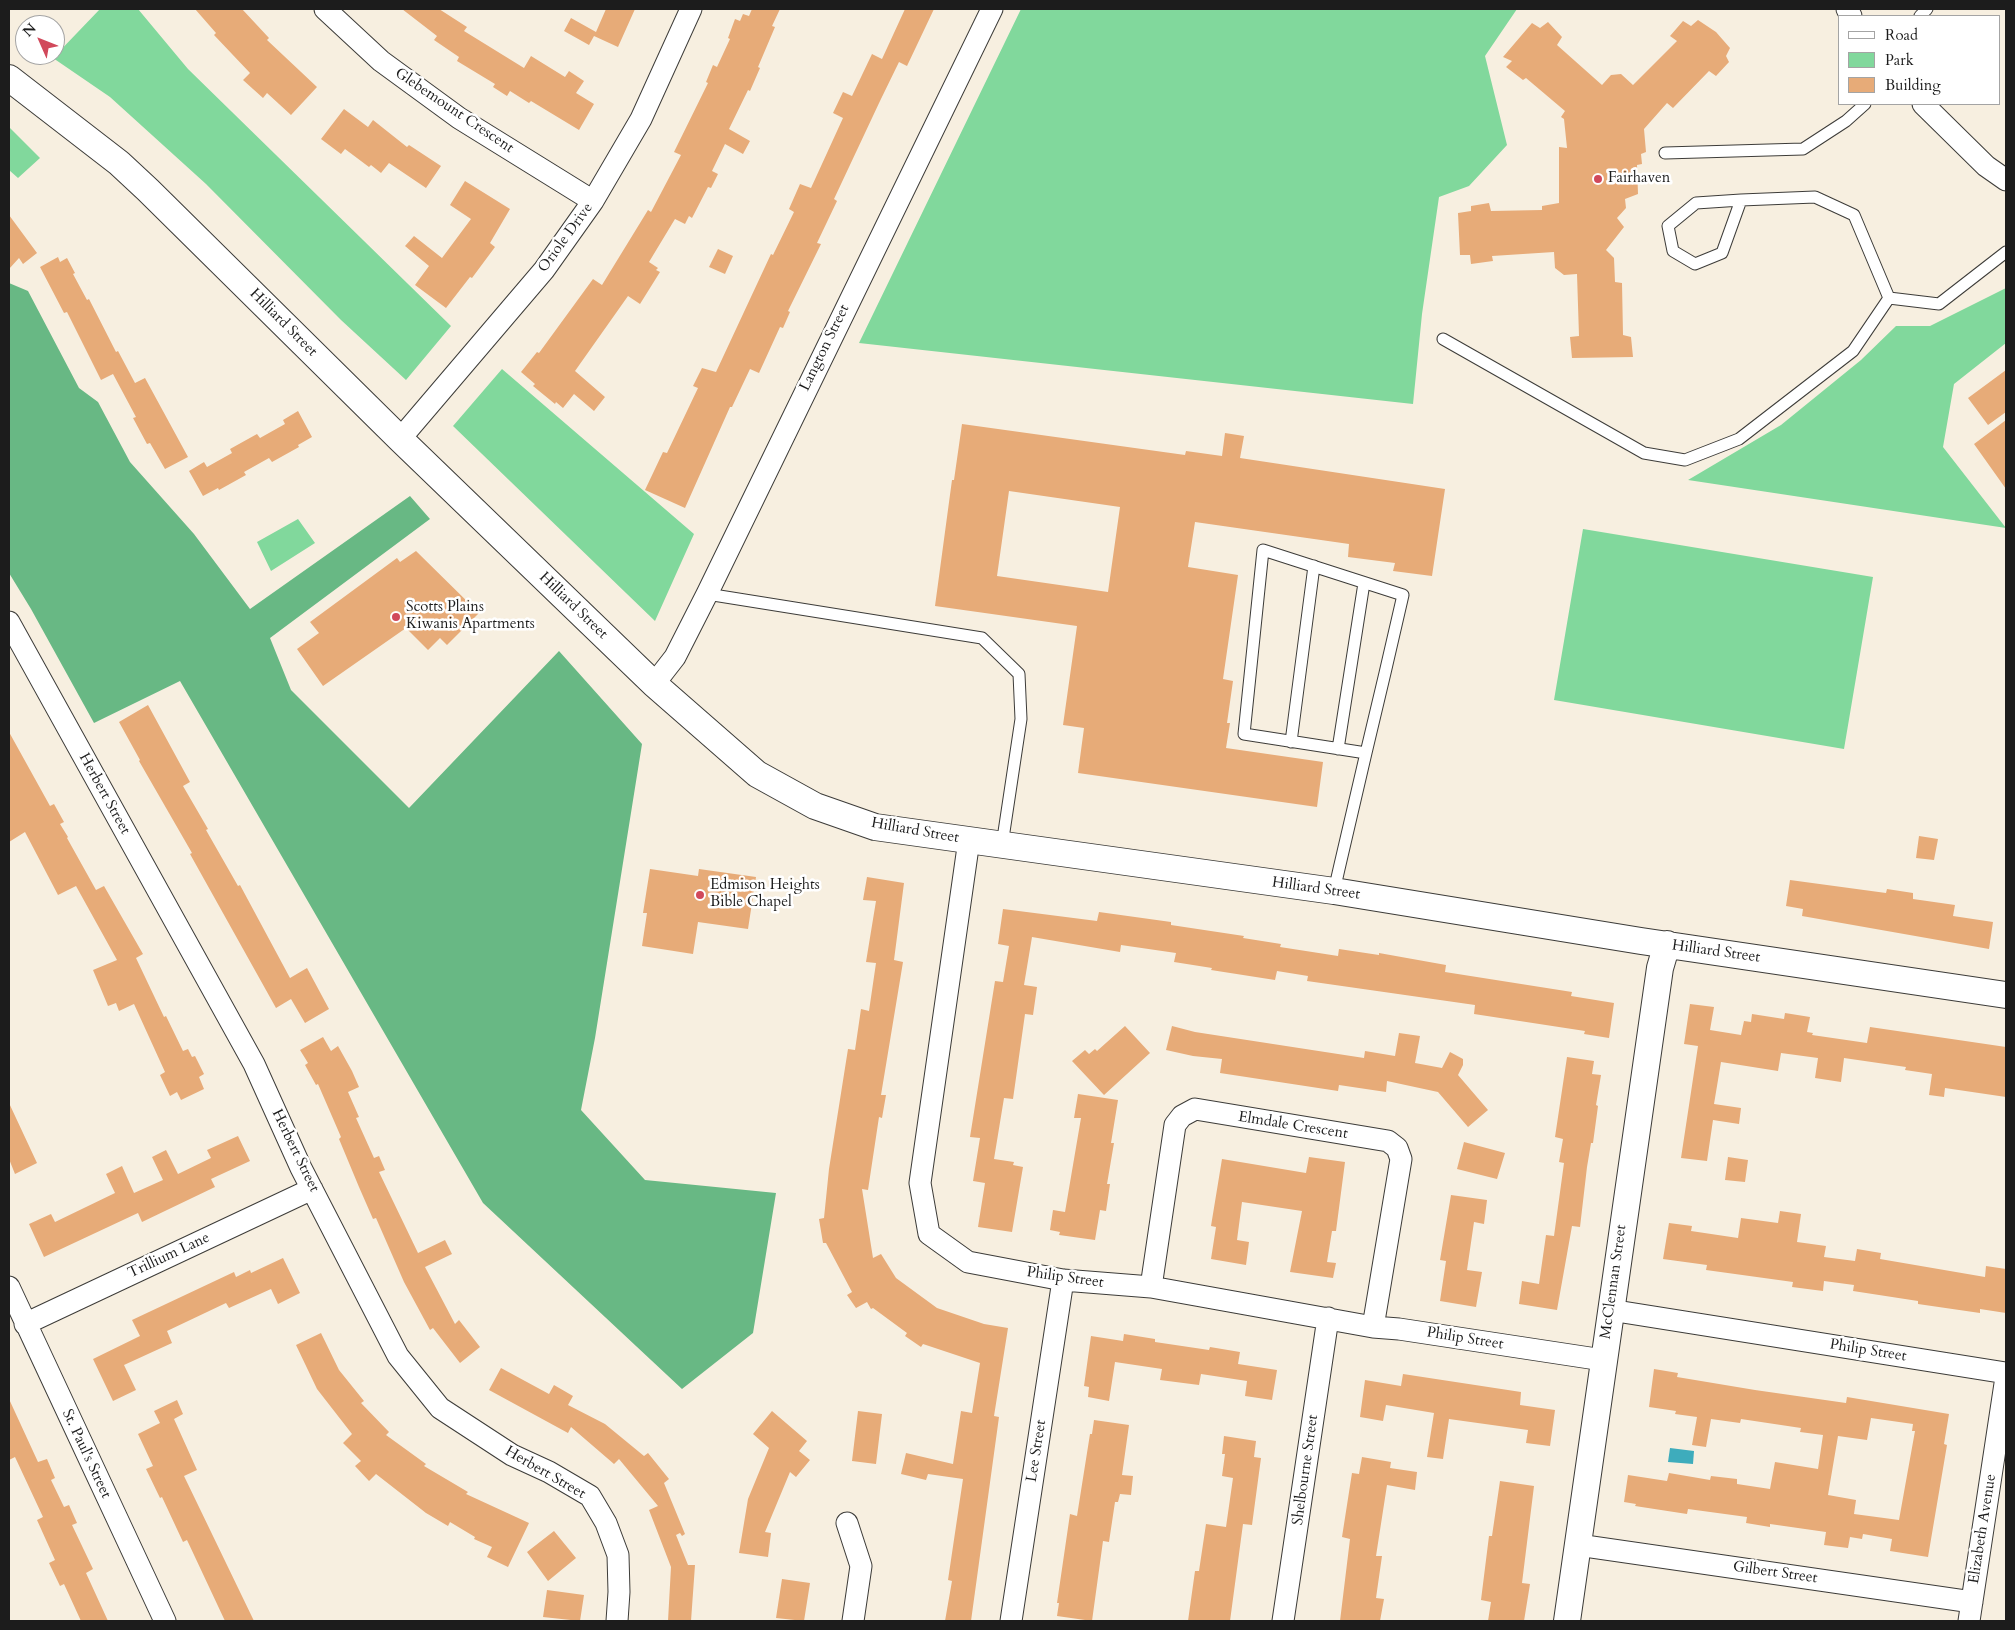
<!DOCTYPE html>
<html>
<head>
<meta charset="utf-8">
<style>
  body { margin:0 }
  #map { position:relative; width:2015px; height:1630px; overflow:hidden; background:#f7efe0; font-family:Cardo,serif }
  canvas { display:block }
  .frame { position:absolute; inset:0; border:10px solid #1c1c1c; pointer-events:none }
  .legend { position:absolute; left:1838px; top:15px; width:162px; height:90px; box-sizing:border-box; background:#fff; border:1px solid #a4a4a4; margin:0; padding:6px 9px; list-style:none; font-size:15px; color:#1c1c1c }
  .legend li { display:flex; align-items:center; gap:10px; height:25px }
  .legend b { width:25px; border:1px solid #a4a4a4 }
  .north { position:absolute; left:15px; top:15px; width:50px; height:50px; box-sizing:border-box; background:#fff; border:1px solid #a4a4a4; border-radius:50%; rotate:314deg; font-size:14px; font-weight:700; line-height:20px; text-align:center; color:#1c1c1c }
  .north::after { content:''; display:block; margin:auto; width:18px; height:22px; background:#d1495b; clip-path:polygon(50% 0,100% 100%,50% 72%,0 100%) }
</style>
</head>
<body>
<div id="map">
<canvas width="2015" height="1630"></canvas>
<div class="frame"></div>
<ul class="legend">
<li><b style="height:6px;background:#fff"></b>Road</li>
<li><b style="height:14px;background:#81d89c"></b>Park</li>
<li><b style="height:14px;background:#e7ab78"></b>Building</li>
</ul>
<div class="north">N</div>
</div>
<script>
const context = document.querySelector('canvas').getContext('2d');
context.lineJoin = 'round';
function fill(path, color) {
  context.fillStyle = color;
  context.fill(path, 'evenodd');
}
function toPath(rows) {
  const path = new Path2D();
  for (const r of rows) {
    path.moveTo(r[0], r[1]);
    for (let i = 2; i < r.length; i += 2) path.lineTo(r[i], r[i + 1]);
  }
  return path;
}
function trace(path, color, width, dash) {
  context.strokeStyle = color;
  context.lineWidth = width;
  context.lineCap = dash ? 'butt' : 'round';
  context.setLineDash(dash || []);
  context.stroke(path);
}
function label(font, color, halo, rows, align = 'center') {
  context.font = font + ' Cardo,serif';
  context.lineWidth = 5;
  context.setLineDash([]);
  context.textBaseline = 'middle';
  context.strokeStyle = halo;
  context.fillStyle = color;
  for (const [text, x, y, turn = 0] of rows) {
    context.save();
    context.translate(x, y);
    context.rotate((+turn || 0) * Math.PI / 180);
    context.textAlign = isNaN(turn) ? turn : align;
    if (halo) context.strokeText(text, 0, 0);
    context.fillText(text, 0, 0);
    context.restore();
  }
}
fill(toPath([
  [100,9,138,9,188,69,451,326,406,380,341,320,206,184,110,97,53,58],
  [1021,9,1517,9,1485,56,1507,145,1469,186,1439,197,1422,314,1413,404,859,343],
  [9,127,40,158,18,178,9,170],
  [2006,288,2006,343,1954,384,1943,447,2006,528,1688,480,1781,425,1861,360,1896,326,1930,326],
  [502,369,694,534,655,621,453,426],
  [298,519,315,543,271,571,257,542],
  [1583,529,1873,577,1844,749,1554,700]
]), '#81d89c');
fill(toPath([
  [9,283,28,291,79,388,98,402,130,462,194,534,250,609,410,496,430,519,270,638,291,690,409,808,559,651,642,744,595,1038,581,1110,645,1180,776,1193,753,1333,682,1389,483,1203,180,681,94,723,31,609,9,573]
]), '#68b884');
fill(toPath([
  [1670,1448,1694,1451,1693,1464,1668,1462]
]), '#3eacbc');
fill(toPath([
  [195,9,242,9,269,38,267,40,317,87,291,115,267,93,263,98,243,80,250,73,214,35,216,33],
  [402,9,439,9,467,27,464,31,524,68,531,56,565,77,569,71,584,81,576,93,594,104,579,130,531,101,529,103,510,91,507,96,493,87,495,84,457,61,459,57,434,40,437,36],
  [606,9,635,9,618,47,594,36,589,45,564,31,571,18,596,32],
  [752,9,780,9,772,26,775,27,758,67,760,68,750,91,748,90,729,129,750,141,743,154,725,144,712,171,718,174,711,188,708,187,692,218,689,216,685,224,675,219,649,262,658,268,656,270,660,272,640,304,628,296,575,371,605,397,594,411,574,394,563,408,556,402,555,404,533,386,535,384,521,372,537,352,539,353,593,279,602,285,648,210,651,212,681,155,674,152,708,83,706,82,713,65,717,67,730,39,728,38,735,19,740,21,743,14,749,16],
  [905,9,934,9,907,66,899,62,880,101,834,199,837,201,817,243,821,244,788,311,790,312,783,328,780,327,759,373,750,369,732,407,730,407,685,508,645,490,663,452,667,453,698,388,693,386,702,368,716,372,771,254,773,255,794,212,789,209,800,184,811,188,843,118,833,113,843,92,852,96,872,54,882,59],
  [1698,20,1716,32,1730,48,1726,56,1729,62,1716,76,1709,71,1673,108,1667,103,1644,129,1646,152,1641,154,1642,164,1637,165,1638,194,1625,199,1626,208,1617,218,1624,227,1606,250,1614,258,1615,282,1622,283,1623,335,1631,337,1633,357,1572,358,1570,337,1579,336,1577,274,1564,275,1555,268,1554,252,1492,256,1493,261,1471,264,1470,255,1460,255,1458,213,1471,211,1471,206,1489,203,1491,211,1542,210,1542,206,1559,203,1559,147,1567,148,1564,119,1561,117,1565,111,1526,78,1523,80,1506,67,1512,61,1503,57,1532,23,1540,28,1548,22,1562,37,1557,45,1602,85,1611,75,1621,74,1633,85,1677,41,1670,36,1683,21,1691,26],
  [344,109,368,127,373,120,407,147,409,145,441,166,426,188,389,163,381,173,371,165,369,167,345,149,341,154,321,139],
  [465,181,510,209,490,243,495,247,472,278,470,277,446,308,415,285,429,266,405,246,414,236,442,258,471,219,450,205],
  [9,215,37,253,23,264,19,258,9,269],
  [718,249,733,256,725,274,709,267],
  [58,257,60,262,67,258,75,273,73,274,87,300,89,299,116,352,118,351,135,383,145,378,188,457,165,469,150,443,147,444,133,418,136,417,113,374,101,380,67,312,64,313,40,267],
  [2006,370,2006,412,1988,425,1968,398],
  [298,411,312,437,298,445,299,447,272,462,269,458,244,472,246,475,219,490,218,488,203,496,189,471,204,462,207,467,232,453,230,449,257,434,260,438,285,424,283,420],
  [2006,420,2006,489,1974,444],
  [962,424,1185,455,1186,451,1222,456,1225,433,1244,436,1240,458,1445,489,1432,576,1393,571,1395,563,1348,557,1349,544,1195,522,1188,567,1238,575,1223,679,1233,681,1227,723,1230,723,1226,748,1323,762,1317,807,1078,773,1084,728,1063,725,1077,626,935,606,952,480,954,480],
  [1009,491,1120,507,1108,592,997,576],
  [416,551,479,613,447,645,440,638,428,650,406,628,323,686,297,649,319,633,310,622,397,558,400,562],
  [148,705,190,782,183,786,208,829,206,830,238,886,240,885,290,978,307,968,329,1009,305,1023,291,999,276,1008,190,854,192,853,139,761,140,760,119,722],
  [9,732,50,806,54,804,64,822,60,824,68,837,67,838,96,890,104,886,143,954,136,958,164,1017,166,1016,183,1051,188,1049,192,1057,195,1056,204,1074,199,1077,204,1089,181,1100,177,1092,170,1096,160,1075,165,1072,134,1004,119,1011,116,1003,108,1006,93,970,117,960,76,886,58,895,25,832,9,842],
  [1919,836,1938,839,1934,860,1916,858],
  [650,869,698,876,699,869,756,877,748,929,698,922,693,954,642,946,647,913,643,913],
  [867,877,904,883,894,960,903,962,881,1095,886,1095,882,1118,879,1117,868,1190,862,1189,873,1258,881,1254,896,1278,937,1308,984,1324,1008,1328,994,1416,999,1417,971,1621,945,1621,952,1581,948,1580,963,1479,928,1474,926,1480,901,1474,906,1453,953,1464,961,1411,972,1413,980,1363,923,1344,921,1347,905,1336,907,1333,873,1308,871,1309,867,1302,856,1308,847,1295,852,1292,826,1243,823,1243,819,1219,824,1218,829,1169,848,1049,855,1050,861,1009,869,1011,876,963,866,962,876,901,863,900],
  [1790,880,1886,893,1887,889,1913,893,1913,899,1955,905,1953,916,1993,922,1989,949,1802,916,1803,909,1786,906],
  [1003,909,1097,921,1099,912,1171,922,1171,925,1244,936,1243,938,1281,944,1280,947,1338,956,1339,949,1379,955,1379,953,1446,965,1445,972,1572,992,1571,996,1614,1003,1609,1038,1584,1034,1585,1031,1474,1014,1475,1005,1307,981,1308,976,1277,971,1275,980,1211,970,1212,968,1174,962,1176,953,1121,945,1120,952,1032,937,1024,985,1037,987,1033,1015,1025,1014,1013,1099,1004,1098,994,1159,1014,1162,1013,1165,1023,1167,1012,1232,978,1227,985,1183,973,1181,980,1138,970,1137,995,981,1003,982,1009,946,998,944],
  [1690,1004,1714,1007,1710,1030,1741,1035,1744,1021,1751,1022,1752,1014,1784,1019,1785,1013,1810,1017,1807,1032,1813,1033,1812,1035,1867,1043,1870,1027,2006,1047,2006,1097,1945,1088,1944,1097,1929,1095,1932,1074,1905,1070,1906,1067,1844,1058,1841,1082,1815,1078,1818,1058,1781,1053,1778,1071,1721,1062,1714,1104,1741,1108,1739,1124,1713,1120,1707,1161,1681,1158,1698,1046,1684,1044],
  [1125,1026,1150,1053,1104,1095,1072,1061,1085,1050,1089,1054,1095,1049,1097,1051],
  [1172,1026,1195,1032,1364,1058,1365,1051,1395,1056,1399,1033,1420,1036,1415,1063,1442,1068,1450,1052,1463,1059,1463,1065,1458,1075,1488,1110,1468,1127,1438,1092,1387,1081,1386,1092,1339,1085,1338,1091,1220,1073,1222,1059,1193,1056,1166,1050],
  [323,1037,331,1051,338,1046,352,1071,359,1087,348,1092,359,1117,356,1118,374,1158,379,1156,385,1170,379,1172,418,1253,445,1240,452,1254,425,1267,455,1324,459,1320,480,1347,460,1363,433,1328,430,1330,404,1282,376,1218,373,1219,359,1187,339,1139,341,1137,318,1084,316,1085,305,1065,308,1063,300,1050],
  [1567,1057,1594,1061,1592,1074,1601,1075,1596,1105,1598,1106,1593,1143,1591,1143,1587,1167,1580,1227,1572,1226,1557,1310,1519,1304,1522,1281,1539,1284,1546,1235,1554,1236,1564,1163,1559,1162,1563,1139,1555,1137],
  [1078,1094,1118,1100,1111,1143,1114,1143,1107,1184,1110,1184,1106,1211,1100,1210,1095,1240,1059,1235,1060,1232,1050,1230,1053,1210,1065,1212,1081,1118,1074,1118],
  [9,1103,37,1163,15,1174,9,1159],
  [238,1136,250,1161,211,1179,215,1187,142,1222,138,1213,44,1257,29,1224,51,1214,55,1222,115,1193,106,1174,122,1166,134,1193,163,1180,152,1157,166,1150,178,1174,211,1158,207,1150],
  [1464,1142,1505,1153,1497,1179,1457,1169],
  [1309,1157,1345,1162,1336,1231,1332,1231,1327,1262,1336,1263,1333,1278,1290,1272,1302,1211,1242,1202,1237,1240,1249,1242,1246,1265,1211,1259,1216,1227,1211,1226,1222,1159,1306,1173],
  [1728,1157,1748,1160,1745,1182,1725,1180],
  [1451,1195,1487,1200,1484,1224,1474,1222,1467,1270,1482,1272,1476,1307,1440,1301,1446,1261,1440,1260],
  [1780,1211,1801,1214,1797,1242,1826,1246,1824,1257,1855,1261,1857,1249,1881,1253,1880,1259,1985,1277,1986,1266,2006,1269,2006,1313,1980,1309,1980,1313,1918,1304,1918,1301,1853,1291,1854,1285,1824,1281,1823,1291,1792,1287,1793,1282,1706,1270,1707,1265,1663,1259,1669,1223,1692,1226,1691,1231,1738,1238,1741,1218,1778,1223],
  [283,1258,300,1293,278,1304,271,1289,229,1308,226,1303,167,1331,172,1343,124,1365,136,1390,113,1401,93,1359,140,1336,132,1320,234,1272,236,1277,250,1270,251,1273],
  [321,1333,339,1370,364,1401,361,1403,389,1432,386,1435,426,1464,424,1466,468,1492,466,1494,529,1523,508,1567,487,1557,492,1547,474,1539,475,1537,450,1522,448,1526,426,1513,376,1474,369,1481,355,1466,361,1461,343,1443,352,1434,317,1389,296,1345],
  [1124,1334,1155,1339,1155,1342,1209,1350,1210,1347,1240,1352,1238,1364,1277,1370,1272,1400,1245,1396,1247,1381,1201,1374,1199,1385,1160,1380,1162,1369,1115,1362,1109,1401,1088,1397,1089,1387,1084,1386,1091,1336,1123,1341],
  [501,1368,549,1394,554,1385,573,1396,568,1405,605,1424,644,1456,648,1453,669,1479,664,1483,685,1534,682,1536,680,1533,676,1535,688,1565,695,1565,691,1621,668,1621,671,1567,649,1510,658,1506,619,1459,614,1464,571,1427,568,1433,489,1390],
  [1654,1369,1678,1373,1677,1377,1755,1390,1846,1403,1847,1397,1949,1414,1944,1444,1947,1445,1928,1557,1890,1551,1892,1539,1863,1534,1862,1539,1850,1537,1848,1548,1824,1545,1826,1532,1770,1524,1770,1527,1746,1523,1747,1517,1688,1509,1687,1514,1635,1506,1636,1504,1624,1502,1628,1475,1667,1481,1669,1473,1710,1480,1711,1476,1737,1479,1737,1484,1770,1489,1775,1462,1818,1469,1823,1435,1800,1432,1801,1428,1741,1419,1740,1423,1711,1419,1706,1447,1692,1445,1697,1417,1675,1414,1676,1411,1649,1407],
  [1871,1418,1913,1424,1912,1431,1915,1431,1899,1520,1854,1514,1856,1500,1828,1495,1838,1436,1867,1440],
  [1403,1374,1521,1392,1520,1405,1555,1410,1550,1446,1526,1443,1528,1430,1449,1419,1443,1459,1427,1457,1434,1413,1386,1405,1383,1421,1360,1417,1365,1380,1401,1386],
  [9,1399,38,1462,47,1459,55,1478,51,1480,64,1507,69,1505,77,1523,72,1525,93,1569,86,1573,108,1621,81,1621,64,1584,60,1586,49,1563,55,1560,37,1520,43,1517,15,1457,9,1460],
  [177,1400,183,1414,174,1419,197,1470,184,1476,254,1621,225,1621,187,1540,183,1542,162,1497,160,1498,146,1469,153,1466,138,1434,160,1423,154,1411],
  [772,1411,807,1441,799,1451,810,1460,796,1477,790,1472,765,1532,771,1533,768,1557,739,1553,748,1499,769,1448,753,1434],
  [858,1411,882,1414,876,1464,852,1461],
  [1094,1420,1129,1425,1122,1475,1133,1476,1131,1495,1120,1494,1118,1502,1115,1502,1109,1542,1103,1541,1092,1621,1057,1616,1059,1603,1057,1603,1070,1514,1077,1516,1090,1434,1092,1434],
  [1224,1436,1256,1441,1254,1457,1261,1458,1252,1525,1243,1524,1230,1621,1188,1621,1195,1571,1199,1571,1206,1524,1226,1527,1233,1478,1222,1476,1225,1454,1222,1454],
  [1362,1457,1391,1462,1390,1468,1417,1472,1415,1490,1387,1485,1376,1556,1382,1556,1376,1598,1384,1599,1380,1621,1340,1621,1350,1539,1342,1537,1352,1473,1359,1474],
  [1500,1481,1534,1486,1522,1583,1530,1584,1524,1621,1488,1621,1491,1602,1481,1600,1489,1536,1492,1536],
  [554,1531,576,1558,548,1581,527,1552],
  [782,1579,810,1583,804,1621,776,1618],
  [547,1590,584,1595,580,1621,543,1617]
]), '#e7ab78');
const service = toPath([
  [1920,16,1927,9],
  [1665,153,1803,149,1846,121,1865,104],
  [1741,200,1722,253,1695,264,1673,251,1668,226,1696,203,1741,200,1815,197,1854,215,1889,298],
  [1889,298,1939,304,2006,252],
  [1443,339,1644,453,1685,460,1739,439,1853,351,1889,298],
  [707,594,982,638,1019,674,1021,719,1002,845],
  [1291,742,1314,566],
  [1338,749,1364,583],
  [1334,891,1339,869,1366,753,1385,673,1403,595,1263,550,1244,734,1366,753]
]);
const minor = toPath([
  [325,9,381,61,459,118,593,201],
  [1847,9,1851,16],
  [1923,104,1986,166,2006,180],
  [400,439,544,270,593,201,641,119,691,9],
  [9,622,254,1064,301,1168,398,1356,440,1408,512,1455,549,1472,590,1496,606,1523,618,1555,619,1592,617,1621],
  [654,684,675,657,707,594,992,9],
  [969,840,920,1183,929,1234,968,1262,1063,1280,1151,1287,1373,1327,1399,1329,1603,1360],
  [9,1287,165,1621],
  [1151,1287,1175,1125,1182,1116,1195,1109,1388,1141,1397,1148,1401,1159,1373,1327],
  [1610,1310,2006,1373],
  [25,1324,312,1189],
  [847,1523,861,1566,853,1621],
  [1578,1545,1972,1602],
  [1011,1621,1063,1280],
  [1283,1621,1328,1318],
  [1969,1621,2006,1377]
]);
const tertiary = toPath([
  [9,78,119,163,148,190,400,439,654,684,757,774,815,806,875,827,1334,891,1641,941,2006,995],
  [1567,1621,1660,968,1667,944]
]);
trace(service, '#3d3c39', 13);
trace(minor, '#3d3c39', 23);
trace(tertiary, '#3d3c39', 28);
trace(service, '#fff', 11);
trace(minor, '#fff', 21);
trace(tertiary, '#fff', 26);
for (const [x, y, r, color] of [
  [1598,179,5,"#d1495b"],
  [396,617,5,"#d1495b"],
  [700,895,5,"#d1495b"]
]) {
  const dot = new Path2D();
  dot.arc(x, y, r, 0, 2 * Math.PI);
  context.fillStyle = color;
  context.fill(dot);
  trace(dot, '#fff', 2);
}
label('15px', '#1c1c1c', '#fff', [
  ["Glebemount Crescent",454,111,34],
  ["Oriole Drive",566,238,-54],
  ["Hilliard Street",283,323,45],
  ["Langton Street",825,348,-64],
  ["Hilliard Street",573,606,44],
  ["Herbert Street",104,794,61],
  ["Hilliard Street",915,831,10],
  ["Hilliard Street",1316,889,8],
  ["Hilliard Street",1716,952,8],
  ["Elmdale Crescent",1293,1126,9],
  ["Herbert Street",295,1151,64],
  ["Trillium Lane",169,1256,-25],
  ["Philip Street",1065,1278,8],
  ["McClennan Street",1614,1282,-82],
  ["Philip Street",1465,1339,9],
  ["Philip Street",1868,1351,9],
  ["Lee Street",1037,1451,-81],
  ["St. Paul's Street",86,1454,65],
  ["Shelbourne Street",1306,1470,-82],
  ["Herbert Street",545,1473,30],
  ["Elizabeth Avenue",1983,1529,-81],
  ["Gilbert Street",1775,1573,8]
]);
label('15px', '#1c1c1c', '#fff', [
  ["Fairhaven",1608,179],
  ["Scotts Plains",406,608],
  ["Kiwanis Apartments",406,625],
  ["Edmison Heights",710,886],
  ["Bible Chapel",710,903]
], 'left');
</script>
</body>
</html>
